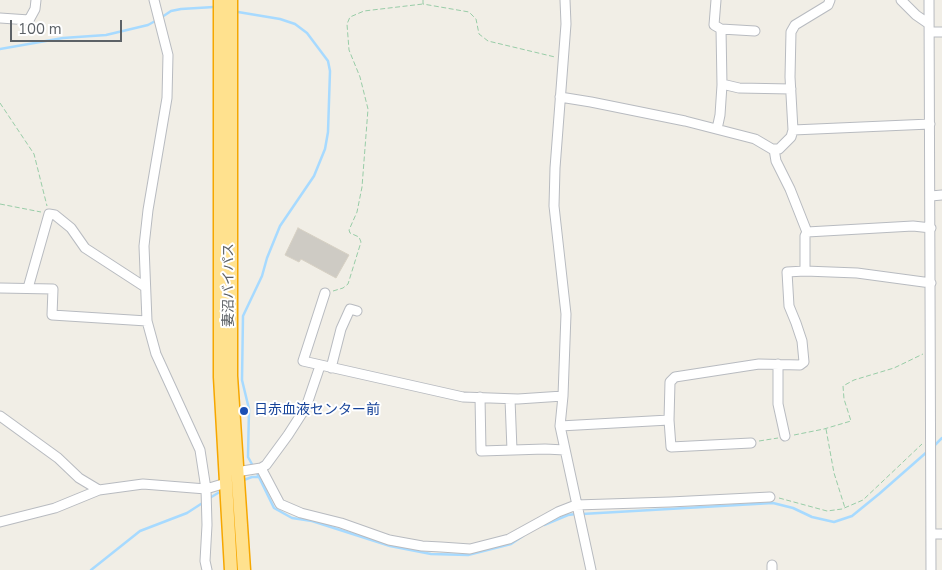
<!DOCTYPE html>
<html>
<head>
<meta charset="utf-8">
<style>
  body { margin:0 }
  #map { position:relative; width:942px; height:570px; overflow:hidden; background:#f1eee6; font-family:"Nunito Sans",sans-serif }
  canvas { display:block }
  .scale { position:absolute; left:10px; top:20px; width:112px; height:22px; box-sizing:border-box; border:2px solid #5d6267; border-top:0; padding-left:6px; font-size:15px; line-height:18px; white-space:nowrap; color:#5d6267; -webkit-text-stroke:4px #fff; paint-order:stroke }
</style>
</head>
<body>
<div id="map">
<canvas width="942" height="570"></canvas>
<div class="scale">100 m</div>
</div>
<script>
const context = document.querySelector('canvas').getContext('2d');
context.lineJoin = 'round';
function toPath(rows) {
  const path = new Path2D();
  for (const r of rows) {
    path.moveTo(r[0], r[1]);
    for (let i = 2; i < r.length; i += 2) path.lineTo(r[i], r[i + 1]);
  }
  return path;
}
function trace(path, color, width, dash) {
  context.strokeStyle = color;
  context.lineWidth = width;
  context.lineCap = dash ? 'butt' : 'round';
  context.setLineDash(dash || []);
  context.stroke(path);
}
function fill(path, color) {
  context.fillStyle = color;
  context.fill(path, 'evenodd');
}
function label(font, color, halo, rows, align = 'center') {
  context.font = font + ' "Nunito Sans","Noto Sans JP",sans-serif';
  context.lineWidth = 4;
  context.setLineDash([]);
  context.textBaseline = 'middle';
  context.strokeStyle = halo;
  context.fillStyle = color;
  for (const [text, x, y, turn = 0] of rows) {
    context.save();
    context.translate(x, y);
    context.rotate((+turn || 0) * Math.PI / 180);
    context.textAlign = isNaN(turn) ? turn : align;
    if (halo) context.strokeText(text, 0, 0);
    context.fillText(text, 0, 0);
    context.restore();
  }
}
trace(toPath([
  [238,12,280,19,295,24,307,33,328,61,330,71,328,132,325,149,314,176,280,226,267,258,262,276,243,316,242,380,249,409,248,457,253,466],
  [162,17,171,11,181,9,214,7],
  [0,49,63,38,106,35,148,25,157,20],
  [934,446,942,438],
  [256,471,274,508,292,518,312,521,390,546,431,554,468,555,511,544,523,536],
  [241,481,252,477,259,477],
  [208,499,223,490],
  [582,514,773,503,793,508,812,517,834,522,852,516,879,494,928,451],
  [544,525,568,515,576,514],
  [91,570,140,531,187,513,204,502]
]), '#a7daff', 2.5);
const building = toPath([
  [298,228,349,255,336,278,301,259,299,262,285,255,298,228]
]);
fill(building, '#cecbc4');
trace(building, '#d6d0c3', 1);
const minor = toPath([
  [154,0,168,55,167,98,148,210,144,246,147,321,156,354,200,450,206,489,207,525,205,561,207,570],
  [565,0,566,24,555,168,554,206,566,314,563,396,560,426,591,570],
  [716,0,714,25,721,29,755,31],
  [901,0,916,15,929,24],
  [929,0,931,570],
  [0,18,29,20,35,9,36,0],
  [930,32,942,32],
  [722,84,739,88,791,89],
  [560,97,591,102,685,121,755,139,772,149,779,149,791,137,793,130,790,77,791,32,795,25,828,5,830,0],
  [717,129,720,115,722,85,721,29],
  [793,130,930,124],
  [931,196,942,195],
  [807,232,913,226,931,228],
  [805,271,857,273,931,283],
  [0,288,53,289,52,315,147,321],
  [28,288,49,214,55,215,71,228,85,248,145,287],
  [325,293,303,361,463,397,518,399,563,396],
  [778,364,778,404,785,436],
  [331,368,341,329,350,309,357,311],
  [480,397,481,451,545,449,565,450],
  [510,399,512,450],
  [0,416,58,458,79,478,99,490],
  [669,420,670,382,675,377,759,364,800,365,804,362,802,341,796,323,789,306,787,272,805,271,805,236,807,232,790,189,776,161,774,149],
  [560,426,669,420,671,447,751,443],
  [261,468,280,504,301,513,341,523,389,540,422,546,441,547,470,549,509,539,558,512,576,505,670,502,770,497],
  [236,472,261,468,266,465,288,435,306,407,320,366],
  [0,522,55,508,99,490,143,484,206,489,226,483],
  [931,534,942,534],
  [772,570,772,565]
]);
const highway = toPath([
  [220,0,220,377,231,570],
  [231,0,231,376,244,570]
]);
trace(minor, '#b8bbc0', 11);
trace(highway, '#f6a700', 15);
trace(toPath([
  [423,0,423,4,469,12,476,19,479,34,488,41,555,57],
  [0,103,34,154,47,206],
  [0,204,41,212],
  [333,291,343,288,348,284,361,242,359,237,350,233,349,230,357,212,362,187,368,109,360,77,349,50,347,24,350,17,364,11,423,4],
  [826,429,834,473,845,508],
  [794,435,824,429,851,421,844,399,843,386,854,380,894,368,923,354],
  [759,441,778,438],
  [779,498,827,511,842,509,863,500,922,444]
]), '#98cca7', 1, [5, 2.5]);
trace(minor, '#fff', 9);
trace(highway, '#ffe18e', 12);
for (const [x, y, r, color] of [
  [244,411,5,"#1a4fb4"]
]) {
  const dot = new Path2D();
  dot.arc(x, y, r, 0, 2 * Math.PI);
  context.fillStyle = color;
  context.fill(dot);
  trace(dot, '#fff', 2);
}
label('14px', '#5d6267', '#fff', [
  ["妻沼バイパス",230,285,-90]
]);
label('14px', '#164399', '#fff', [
  ["日赤血液センター前",254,411]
], 'left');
</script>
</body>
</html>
